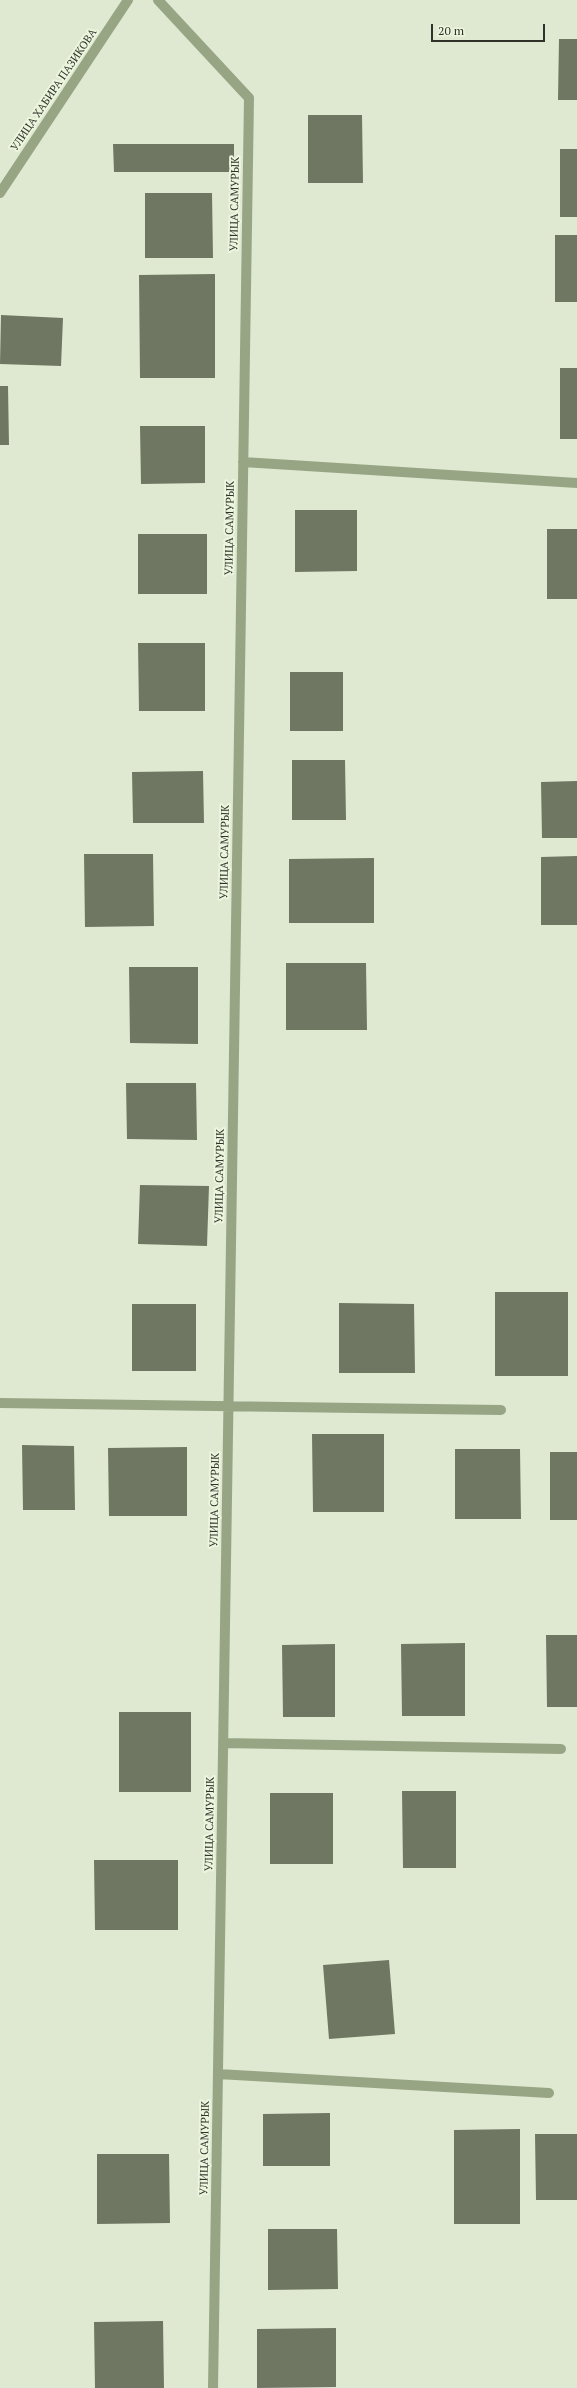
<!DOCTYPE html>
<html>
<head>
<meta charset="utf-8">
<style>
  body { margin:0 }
  #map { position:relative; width:577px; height:2388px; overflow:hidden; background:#dfe8d1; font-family:"PT Serif",serif }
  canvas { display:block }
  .scale { position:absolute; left:431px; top:24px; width:114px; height:18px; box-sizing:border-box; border:2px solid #2e3229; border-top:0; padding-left:5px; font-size:12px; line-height:14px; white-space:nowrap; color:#2e3229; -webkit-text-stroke:3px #ecf5de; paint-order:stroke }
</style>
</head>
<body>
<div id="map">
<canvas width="577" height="2388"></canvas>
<div class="scale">20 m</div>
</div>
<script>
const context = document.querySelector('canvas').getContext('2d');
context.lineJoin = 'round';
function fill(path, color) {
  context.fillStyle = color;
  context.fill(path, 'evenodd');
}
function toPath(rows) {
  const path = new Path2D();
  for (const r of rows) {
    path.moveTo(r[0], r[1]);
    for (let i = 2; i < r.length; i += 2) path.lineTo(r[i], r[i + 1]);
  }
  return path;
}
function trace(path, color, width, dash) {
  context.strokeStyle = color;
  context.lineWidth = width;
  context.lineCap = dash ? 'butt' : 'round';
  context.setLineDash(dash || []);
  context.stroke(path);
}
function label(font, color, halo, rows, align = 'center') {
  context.font = font + ' "PT Serif",serif';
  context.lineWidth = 4;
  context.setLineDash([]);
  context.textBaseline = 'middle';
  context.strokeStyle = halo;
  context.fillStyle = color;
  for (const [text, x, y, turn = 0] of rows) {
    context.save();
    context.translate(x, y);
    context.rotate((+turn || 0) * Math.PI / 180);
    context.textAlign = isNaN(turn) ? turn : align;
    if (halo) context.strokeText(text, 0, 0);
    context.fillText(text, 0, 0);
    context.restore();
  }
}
fill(toPath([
  [559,39,577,39,577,100,558,100],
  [308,115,362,115,363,183,308,183],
  [113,144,234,144,234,172,114,172],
  [560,149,577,149,577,217,560,217],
  [145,193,212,193,213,258,145,258],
  [555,235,577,235,577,302,555,302],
  [215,274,215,378,140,378,139,275],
  [1,315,63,318,61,366,0,364],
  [560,368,577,368,577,439,560,439],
  [0,386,8,386,9,445,0,445],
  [140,426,205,426,205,483,141,484],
  [295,510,357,510,357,571,295,572],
  [547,529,577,529,577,599,547,599],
  [138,534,207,534,207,594,138,594],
  [138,643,205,643,205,711,139,711],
  [290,672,343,672,343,731,290,731],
  [292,760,345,760,346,820,292,820],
  [203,771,204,823,133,823,132,772],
  [577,781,577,838,542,838,541,782],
  [84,854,153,854,154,926,85,927],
  [577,856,577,925,541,925,541,857],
  [374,858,374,923,289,923,289,859],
  [286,963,366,963,367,1030,286,1030],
  [129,967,198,967,198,1044,130,1043],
  [126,1083,196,1083,197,1140,127,1139],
  [140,1185,209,1186,207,1246,138,1244],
  [495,1292,568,1292,568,1376,495,1376],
  [339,1303,414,1304,415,1373,339,1373],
  [132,1304,196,1304,196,1371,132,1371],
  [312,1434,384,1434,384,1512,313,1512],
  [22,1445,74,1446,75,1510,23,1510],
  [187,1447,187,1516,109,1516,108,1448],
  [455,1449,520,1449,521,1519,455,1519],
  [550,1452,577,1452,577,1520,550,1520],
  [546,1635,577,1635,577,1707,547,1707],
  [465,1643,465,1716,402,1716,401,1644],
  [335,1644,335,1717,283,1717,282,1645],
  [119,1712,191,1712,191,1792,119,1792],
  [402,1791,456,1791,456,1868,403,1868],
  [270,1793,333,1793,333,1864,270,1864],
  [94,1860,178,1860,178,1930,95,1930],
  [389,1960,395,2034,329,2039,323,1965],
  [330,2113,330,2166,263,2166,263,2114],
  [520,2129,520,2224,454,2224,454,2130],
  [535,2134,577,2134,577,2200,536,2200],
  [97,2154,169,2154,170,2223,97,2224],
  [268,2229,337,2229,338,2289,268,2290],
  [163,2321,164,2388,95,2388,94,2322],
  [336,2328,336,2387,257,2388,257,2329]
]), '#6f7763');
trace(toPath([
  [158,0,249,98,213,2388],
  [0,193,128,0],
  [243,462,577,483],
  [0,1403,501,1410],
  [223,1743,561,1749],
  [218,2074,549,2093]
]), '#98a584', 10);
label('11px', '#2e3229', '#ecf5de', [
  ["УЛИЦА ХАБИРА ПАЗИКОВА",54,90,-56],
  ["УЛИЦА САМУРЫК",235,204,-89],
  ["УЛИЦА САМУРЫК",230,528,-89],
  ["УЛИЦА САМУРЫК",225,852,-89],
  ["УЛИЦА САМУРЫК",220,1176,-89],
  ["УЛИЦА САМУРЫК",215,1500,-89],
  ["УЛИЦА САМУРЫК",210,1824,-89],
  ["УЛИЦА САМУРЫК",205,2148,-89]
]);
</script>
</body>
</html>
